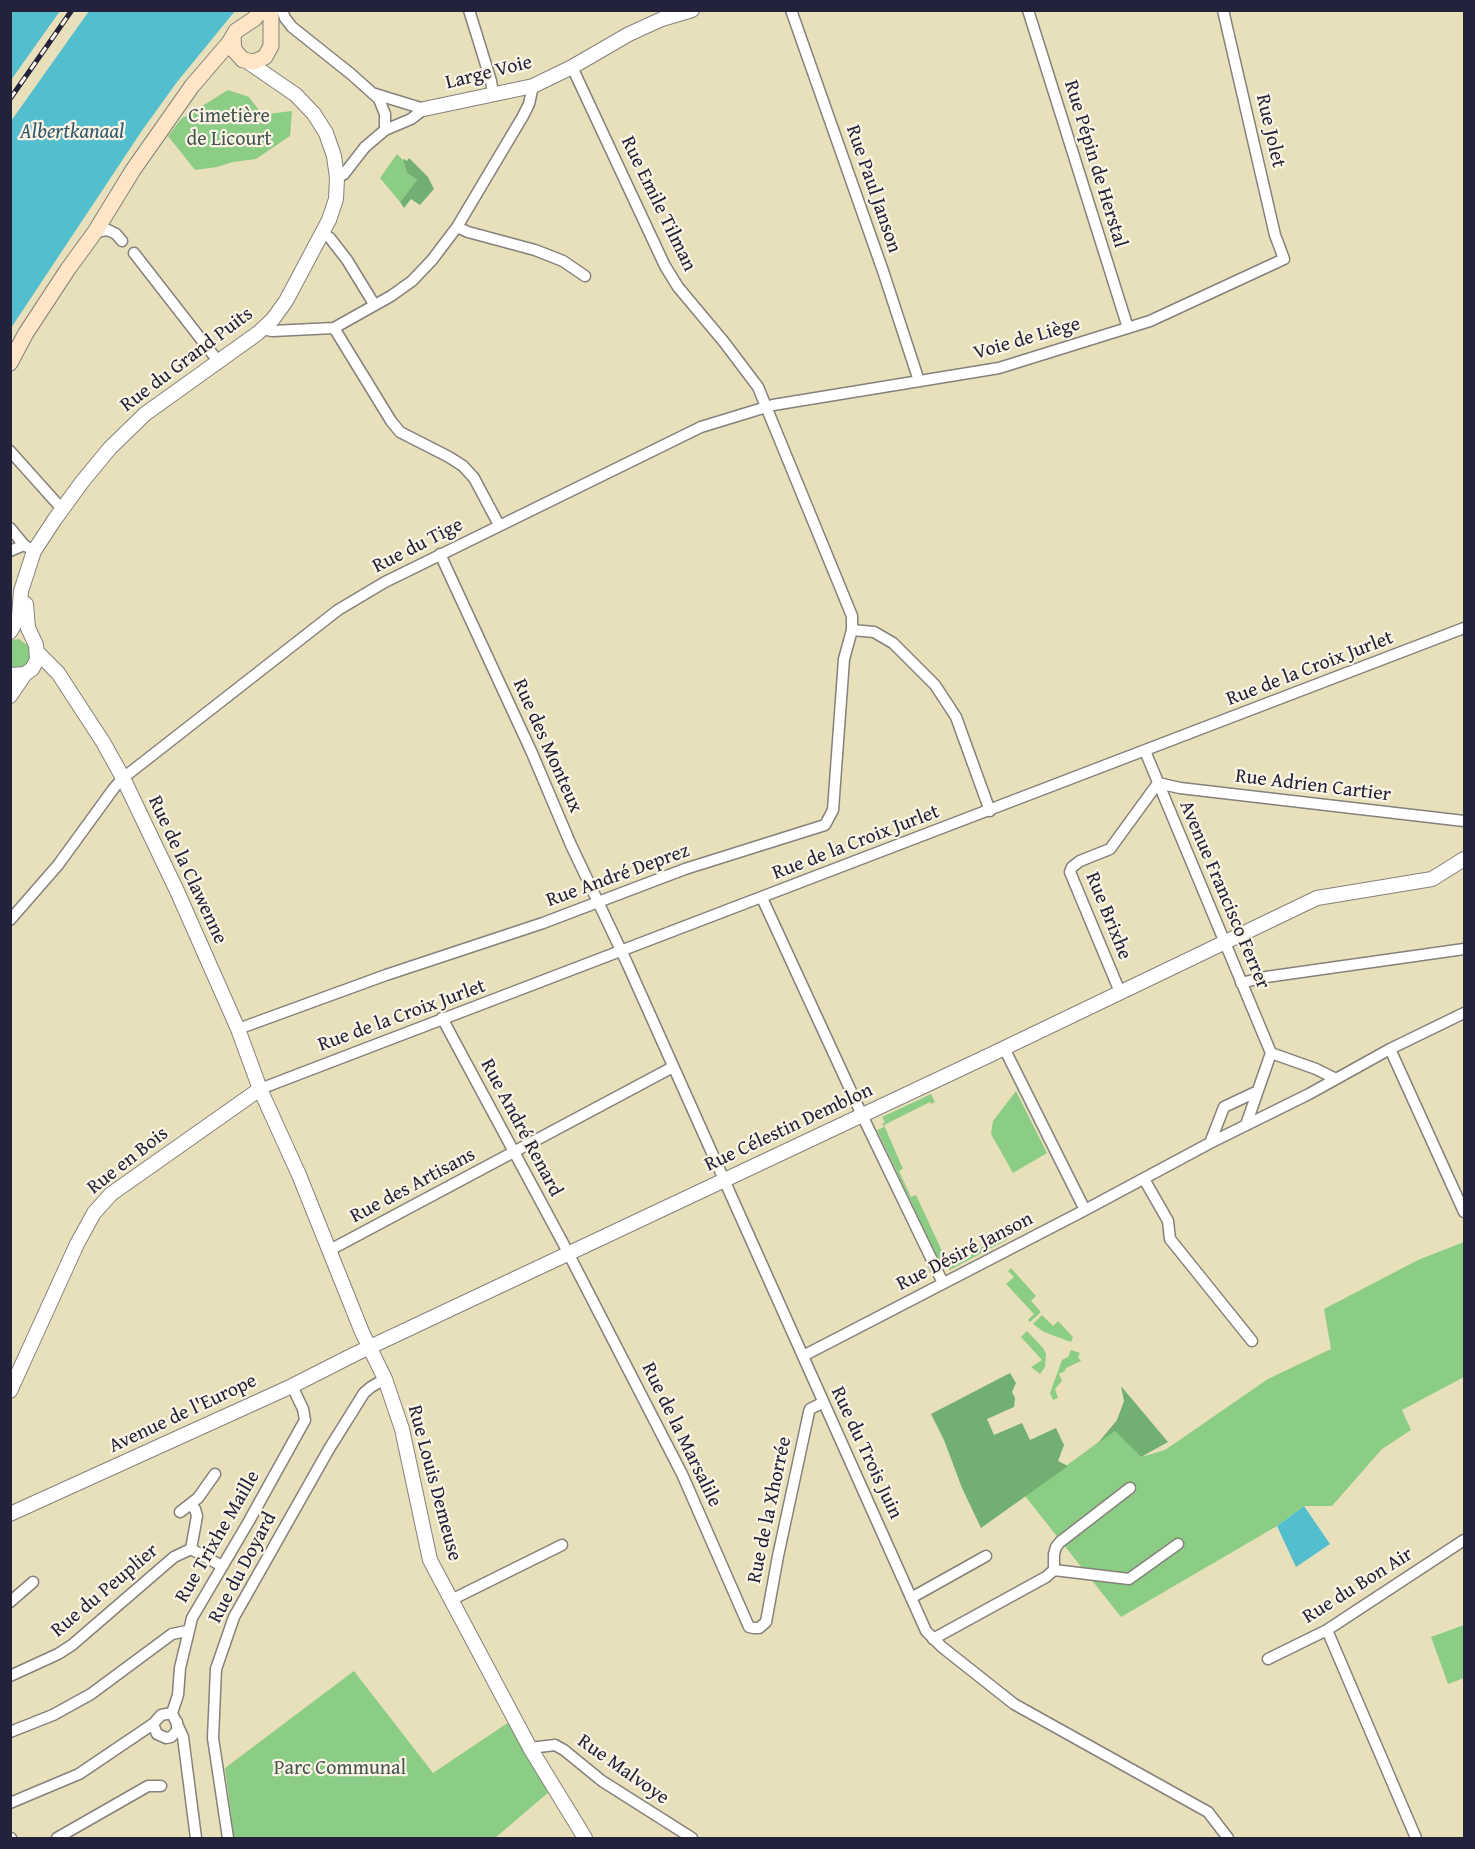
<!DOCTYPE html>
<html>
<head>
<meta charset="utf-8">
<style>
  body { margin:0 }
  #map { position:relative; width:1475px; height:1849px; overflow:hidden; background:#e8e0bb; font-family:"Gentium Book Plus",serif }
  canvas { display:block }
  .frame { position:absolute; inset:0; border:12px solid #22223b; pointer-events:none }
</style>
</head>
<body>
<div id="map">
<canvas width="1475" height="1849"></canvas>
<div class="frame"></div>
</div>
<script>
const context = document.querySelector('canvas').getContext('2d');
context.lineJoin = 'round';
function fill(path, color) {
  context.fillStyle = color;
  context.fill(path, 'evenodd');
}
function toPath(rows) {
  const path = new Path2D();
  for (const r of rows) {
    path.moveTo(r[0], r[1]);
    for (let i = 2; i < r.length; i += 2) path.lineTo(r[i], r[i + 1]);
  }
  return path;
}
function trace(path, color, width, dash) {
  context.strokeStyle = color;
  context.lineWidth = width;
  context.lineCap = dash ? 'butt' : 'round';
  context.setLineDash(dash || []);
  context.stroke(path);
}
function label(font, color, halo, rows, align = 'center') {
  context.font = font + ' "Gentium Book Plus",serif';
  context.lineWidth = 4.5;
  context.setLineDash([]);
  context.textBaseline = 'middle';
  context.strokeStyle = halo;
  context.fillStyle = color;
  for (const [text, x, y, turn = 0] of rows) {
    context.save();
    context.translate(x, y);
    context.rotate((+turn || 0) * Math.PI / 180);
    context.textAlign = isNaN(turn) ? turn : align;
    if (halo) context.strokeText(text, 0, 0);
    context.fillText(text, 0, 0);
    context.restore();
  }
}
fill(toPath([
  [228,90,249,97,258,109,267,114,292,111,290,136,256,159,233,162,217,167,195,170,168,136,181,119],
  [397,154,403,160,407,173,417,180,400,202,380,178],
  [19,639,27,645,30,649,30,660,23,667,11,668,10,640],
  [1016,1091,1047,1153,1013,1173,991,1134,993,1121],
  [931,1094,935,1102,931,1104,930,1102,884,1125,903,1169,899,1171,911,1197,916,1195,948,1264,1006,1235,1008,1239,950,1270,942,1267,877,1130,884,1127,882,1124,885,1122,882,1117],
  [1464,1242,1464,1377,1402,1410,1411,1430,1382,1449,1332,1506,1304,1506,1277,1526,1121,1617,1025,1496,1115,1430,1141,1457,1165,1450,1268,1379,1331,1349,1324,1309,1418,1260],
  [1011,1268,1036,1296,1031,1301,1041,1312,1030,1322,1028,1320,1034,1314,1006,1284,1014,1277,1008,1271],
  [1042,1315,1053,1326,1058,1321,1073,1337,1071,1342,1044,1332,1033,1324],
  [1027,1331,1043,1348,1046,1354,1045,1367,1040,1374,1031,1367,1042,1360,1021,1337],
  [1071,1350,1080,1353,1078,1357,1081,1361,1066,1368,1065,1371,1059,1374,1062,1381,1055,1389,1058,1398,1053,1400,1050,1393,1062,1360,1068,1357],
  [1464,1625,1464,1678,1448,1684,1431,1637],
  [354,1671,433,1773,509,1722,549,1792,495,1838,234,1838,225,1768]
]), '#8ccd85');
fill(toPath([
  [409,158,428,177,434,189,420,205,411,199,404,208,400,202,417,180,407,173,403,160,404,159,407,161],
  [1010,1373,1016,1383,1012,1392,1015,1398,1014,1407,987,1419,994,1435,1022,1423,1030,1440,1056,1428,1064,1445,1058,1461,1068,1466,981,1528,962,1488,944,1440,931,1414],
  [1121,1386,1168,1442,1141,1457,1115,1431,1098,1443,1117,1420,1124,1401]
]), '#71b072');
fill(toPath([
  [11,10,60,11,11,80,10,11],
  [89,11,235,11,177,82,141,132,11,328,11,121],
  [1304,1506,1330,1544,1296,1567,1277,1526]
]), '#53bece');
const minor = toPath([
  [282,10,285,18,292,27,351,74,379,99,385,114,385,130],
  [469,10,491,81,493,94],
  [791,10,883,271,919,381],
  [1028,10,1128,328],
  [337,178,344,174,365,147,385,130,411,119,424,109,372,93],
  [457,227,468,232,535,250,563,261,585,276],
  [95,232,108,230,116,234,122,241],
  [323,233,330,238,347,260,374,304],
  [134,253,218,361],
  [334,328,391,421,400,432,449,457,463,466,474,478,499,525],
  [262,329,272,331,334,328,391,296,412,281,432,260,457,227,523,116,529,104,533,86],
  [10,451,62,509],
  [10,528,24,545,34,551],
  [10,551,24,545],
  [440,554,532,753,571,845,627,963,926,1631,942,1647,1014,1704,1208,1812,1228,1838],
  [852,630,874,632,893,643,935,685,956,717,990,811],
  [1145,751,1271,1053],
  [762,898,862,1115,943,1283],
  [10,920,58,865,114,788,123,778,338,610,385,582,701,427,773,405,999,368,1150,321,1284,259,1275,235,1223,10],
  [1241,983,1266,977,1464,949],
  [1120,992,1070,872,1072,867,1080,861,1110,849,1158,783,1180,788,1464,821],
  [442,1018,563,1243,682,1474,749,1627,754,1628,759,1628,766,1622,778,1556,809,1412,810,1409,822,1403],
  [238,1029,386,975,543,923,685,869,825,825,833,810,844,659,852,630,852,616,758,387,724,342,678,287,665,266,572,67],
  [1004,1048,1085,1210],
  [1390,1049,1464,1212],
  [1271,1053,1316,1069,1336,1079],
  [260,1089,1464,628],
  [1246,1125,1271,1053],
  [1210,1143,1224,1107,1258,1091],
  [1144,1179,1168,1221,1170,1239,1252,1341],
  [328,1251,673,1067],
  [803,1356,1085,1210,1210,1143,1309,1094,1390,1049,1464,1013],
  [190,1505,195,1509,197,1516,191,1549],
  [180,1512,198,1498,215,1474],
  [191,1549,222,1566],
  [1054,1570,1054,1554,1056,1547,1060,1542,1130,1488],
  [911,1598,986,1556],
  [451,1600,562,1545],
  [10,1602,33,1582],
  [1327,1630,1416,1838],
  [933,1639,1046,1577,1054,1570,1129,1579,1178,1544],
  [1268,1659,1327,1630,1464,1540],
  [10,1676,58,1654,72,1645,174,1557,191,1549],
  [172,1713,178,1695,180,1668,192,1618,249,1521,305,1420,303,1409,292,1386],
  [172,1713,183,1737,196,1838],
  [153,1724,157,1734,166,1738,171,1737,177,1731,177,1722],
  [10,1732,53,1715,91,1694,172,1634,187,1631],
  [530,1748,555,1745,564,1750,602,1781,692,1838],
  [10,1803,79,1774,153,1724,161,1715,172,1713],
  [10,1838,11,1838],
  [57,1838,148,1786,161,1786],
  [228,1838,213,1738,216,1669,234,1617,329,1449,364,1393,371,1387,385,1379]
]);
const tertiary = toPath([
  [424,109,533,86,572,67,629,34,662,19,692,10],
  [10,632,19,617,21,591,34,551,55,519,82,482,110,448,145,414,258,333,273,319,286,301,329,220,336,199,337,178,334,156,326,133,314,114,296,95,248,62],
  [37,652,58,673,103,742,123,778,177,891,238,1029,260,1089,299,1175,362,1332,385,1379,402,1429,430,1560,530,1748,585,1838],
  [10,675,25,674,32,669,37,660,36,645,28,628,26,604],
  [10,696,25,674],
  [10,1391,77,1244,94,1213,111,1194,260,1089],
  [10,1514,292,1386,353,1355,992,1054,1317,898,1432,879,1464,859]
]);
const secondary = toPath([
  [233,37,234,50,243,60,254,62,265,57,271,46,271,10],
  [10,363,26,333,68,269,95,232,133,170,192,86,229,43,236,31,254,19,262,10]
]);
trace(minor, '#85817b', 13);
trace(tertiary, '#85817b', 16);
trace(secondary, '#85817b', 17);
trace(minor, '#fff', 10);
trace(tertiary, '#fff', 14);
trace(secondary, '#fee5c5', 15);
const rail = toPath([
  [10,99,72,10]
]);
trace(rail, '#22223b', 5);
trace(rail, '#fcf5e5', 3, [9]);
label('20px', '#22223b', '#fcf5e5', [
  ["Large Voie",489,73,-14],
  ["Rue Jolet",1270,131,77],
  ["Rue Pépin de Herstal",1095,164,73],
  ["Rue Paul Janson",873,189,71],
  ["Rue Emile Tilman",658,204,64],
  ["Voie de Liège",1027,339,-16],
  ["Rue du Grand Puits",187,360,-37],
  ["Rue du Tige",418,546,-27],
  ["Rue de la Croix Jurlet",1310,669,-21],
  ["Rue des Monteux",547,746,66],
  ["Rue Adrien Cartier",1313,786,7],
  ["Rue de la Croix Jurlet",856,843,-21],
  ["Rue de la Clawenne",187,870,65],
  ["Rue André Deprez",618,876,-20],
  ["Avenue Francisco Ferrer",1224,895,67],
  ["Rue Brixhe",1108,916,68],
  ["Rue de la Croix Jurlet",402,1016,-20],
  ["Rue André Renard",521,1128,62],
  ["Rue Célestin Demblon",789,1128,-25],
  ["Rue en Bois",128,1161,-38],
  ["Rue des Artisans",413,1186,-28],
  ["Rue Désiré Janson",965,1252,-27],
  ["Avenue de l'Europe",183,1414,-25],
  ["Rue de la Marsalile",681,1435,64],
  ["Rue du Trois Juin",866,1453,65],
  ["Rue Louis Demeuse",434,1483,75],
  ["Rue de la Xhorrée",770,1510,-78],
  ["Rue Trixhe Maille",218,1537,-60],
  ["Rue du Doyard",243,1568,-62],
  ["Rue du Bon Air",1358,1586,-32],
  ["Rue du Peuplier",105,1591,-40],
  ["Rue Malvoye",623,1770,35]
]);
label('20px', '#425551', '#fcf5e5', [
  ["Cimetière",229,117],
  ["de Licourt",229,140],
  ["Parc Communal",340,1769]
]);
label('italic 21px', '#33596e', '#fcf5e5', [
  ["Albertkanaal",72,133]
]);
</script>
</body>
</html>
